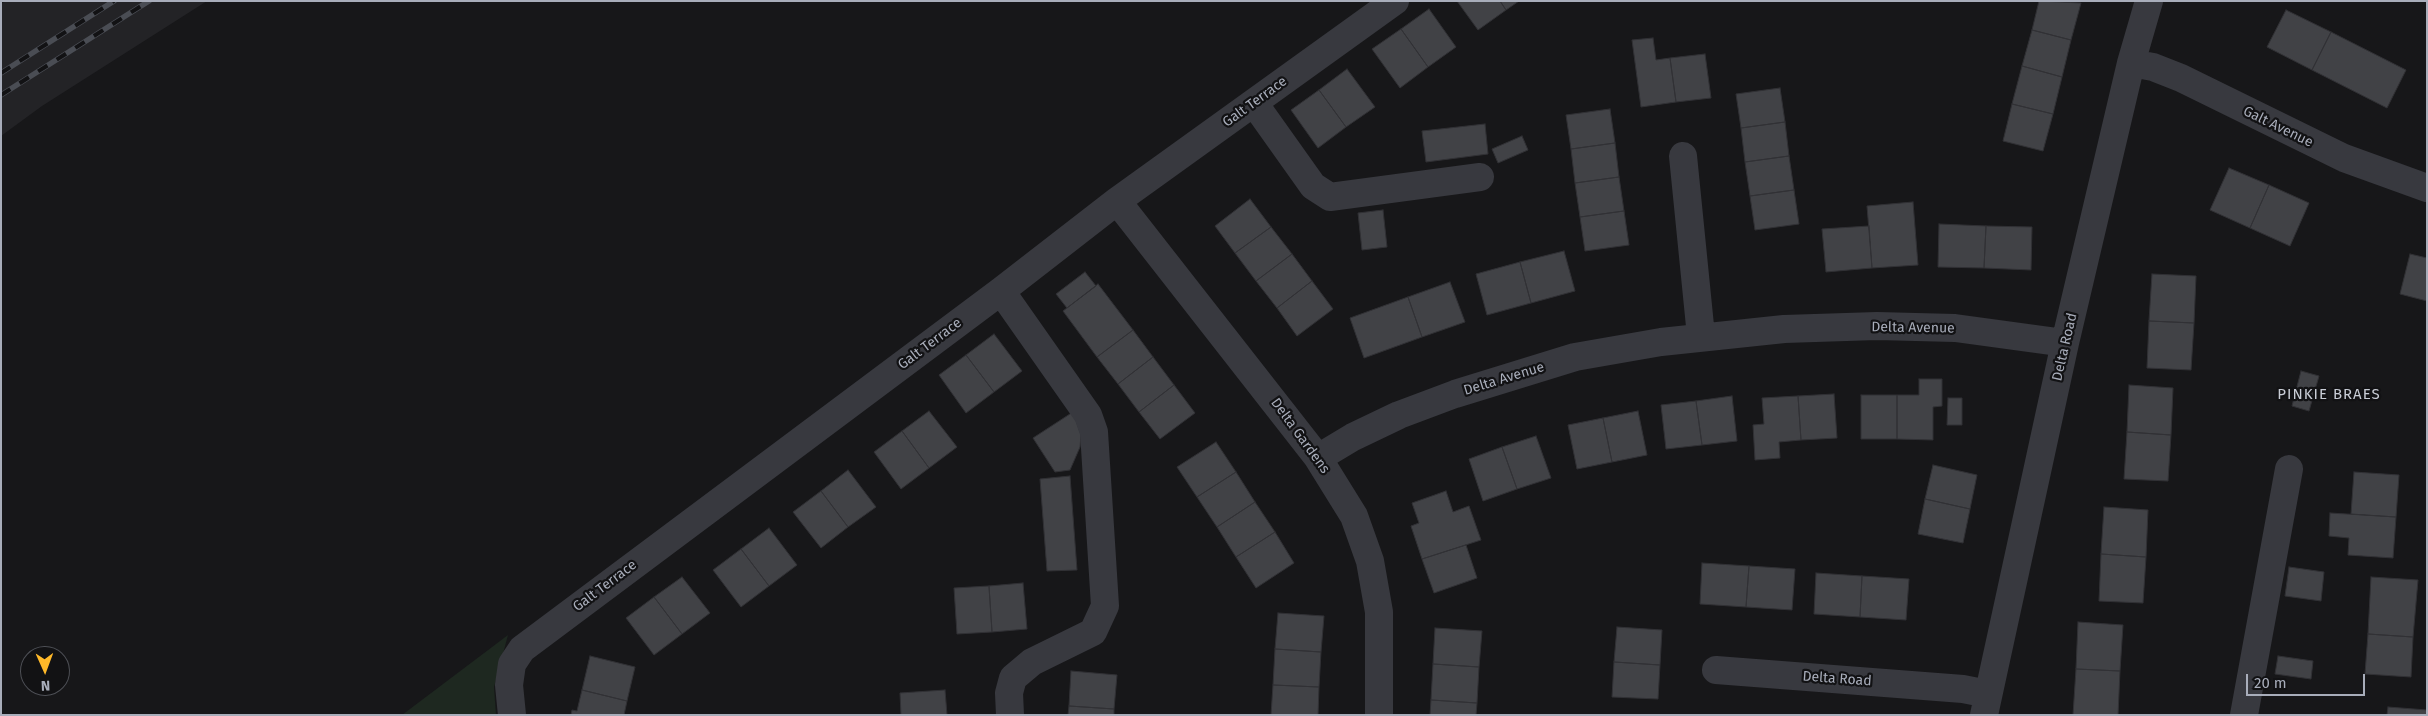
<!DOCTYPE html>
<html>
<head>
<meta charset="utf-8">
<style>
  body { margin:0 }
  #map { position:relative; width:2428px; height:716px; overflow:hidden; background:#171719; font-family:"Fira Sans",sans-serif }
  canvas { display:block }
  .frame { position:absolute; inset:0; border:2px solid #a8adba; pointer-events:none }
  .north { position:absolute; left:20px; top:646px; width:50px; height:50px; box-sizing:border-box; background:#121214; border:1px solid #4e5056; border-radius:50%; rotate:178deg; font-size:14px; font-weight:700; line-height:20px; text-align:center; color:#a8adba }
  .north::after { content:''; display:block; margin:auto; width:18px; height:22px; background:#ffb929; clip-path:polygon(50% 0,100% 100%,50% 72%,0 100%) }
  .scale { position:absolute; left:2246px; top:674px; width:119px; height:22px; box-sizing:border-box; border:2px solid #a8adba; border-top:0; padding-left:6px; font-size:15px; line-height:18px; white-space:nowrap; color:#a8adba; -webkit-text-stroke:4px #121214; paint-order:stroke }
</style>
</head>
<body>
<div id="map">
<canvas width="2428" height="716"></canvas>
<div class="frame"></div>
<div class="north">N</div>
<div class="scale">20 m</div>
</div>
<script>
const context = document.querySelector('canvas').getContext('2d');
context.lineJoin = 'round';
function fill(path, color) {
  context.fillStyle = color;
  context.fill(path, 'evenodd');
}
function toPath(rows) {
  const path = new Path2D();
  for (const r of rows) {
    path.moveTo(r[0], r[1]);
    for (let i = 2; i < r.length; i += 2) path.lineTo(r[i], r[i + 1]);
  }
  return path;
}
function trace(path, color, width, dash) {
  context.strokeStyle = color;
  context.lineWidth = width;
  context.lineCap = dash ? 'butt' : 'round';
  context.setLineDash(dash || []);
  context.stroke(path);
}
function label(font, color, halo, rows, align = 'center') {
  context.font = font + ' "Fira Sans",sans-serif';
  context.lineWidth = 4.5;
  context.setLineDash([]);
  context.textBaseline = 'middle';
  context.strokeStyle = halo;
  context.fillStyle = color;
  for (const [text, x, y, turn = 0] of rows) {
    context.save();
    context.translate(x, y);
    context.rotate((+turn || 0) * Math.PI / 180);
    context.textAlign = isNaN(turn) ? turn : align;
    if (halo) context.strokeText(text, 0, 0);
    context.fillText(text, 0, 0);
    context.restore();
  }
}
fill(toPath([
  [6,1,207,1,42,106,1,136,1,4]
]), '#232326');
fill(toPath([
  [508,635,494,687,496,715,402,715]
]), '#1e2820');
const building = toPath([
  [1457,1,1500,1,1506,10,1478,30,1457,1],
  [1500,1,1519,1,1506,10,1500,1],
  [2039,1,2081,3,2071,40,2032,30,2039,1],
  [1429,9,1456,47,1428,67,1401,29,1429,9],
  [2286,10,2331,32,2312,70,2267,47,2286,10],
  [1401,29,1428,67,1400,88,1372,49,1401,29],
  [2032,30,2071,40,2062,77,2022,66,2032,30],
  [2331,32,2406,70,2387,108,2312,70,2331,32],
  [1653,38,1656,60,1670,58,1676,102,1641,107,1632,40,1653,38],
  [1705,54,1711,98,1676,102,1670,58,1705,54],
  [2022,66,2062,77,2053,114,2012,104,2022,66],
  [1347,69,1375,107,1346,127,1319,90,1347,69],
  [1780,88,1785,122,1741,128,1736,94,1780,88],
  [1319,90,1346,127,1318,148,1291,110,1319,90],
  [2012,104,2053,114,2043,151,2003,141,2012,104],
  [1610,109,1615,143,1571,149,1566,115,1610,109],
  [1785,122,1789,156,1745,162,1741,128,1785,122],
  [1485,124,1488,154,1426,162,1422,131,1485,124],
  [1522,136,1528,150,1498,163,1492,149,1522,136],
  [1615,143,1619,177,1575,183,1571,149,1615,143],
  [1789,156,1794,190,1750,196,1745,162,1789,156],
  [2229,168,2269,185,2250,228,2210,210,2229,168],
  [1619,177,1624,211,1580,217,1575,183,1619,177],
  [2269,185,2309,203,2290,246,2250,228,2269,185],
  [1794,190,1799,224,1755,230,1750,196,1794,190],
  [1250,199,1271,227,1235,253,1215,226,1250,199],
  [1913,202,1918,265,1872,268,1867,206,1913,202],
  [1383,210,1387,247,1362,250,1358,213,1383,210],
  [1624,211,1629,245,1585,251,1580,217,1624,211],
  [1939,224,1986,226,1984,268,1938,267,1939,224],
  [1869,226,1872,268,1826,272,1822,229,1869,226],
  [1986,226,2032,227,2031,270,1984,268,1986,226],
  [1271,227,1292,254,1256,281,1235,253,1271,227],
  [1564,251,1575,291,1531,303,1520,262,1564,251],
  [1292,254,1312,281,1277,308,1256,281,1292,254],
  [2410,254,2427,258,2427,301,2400,294,2410,254],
  [1520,262,1531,303,1487,315,1476,274,1520,262],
  [1085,272,1096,286,1067,308,1056,294,1085,272],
  [2152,274,2196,276,2194,323,2149,321,2152,274],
  [1312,281,1333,309,1297,336,1277,308,1312,281],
  [1450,282,1465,322,1422,337,1408,297,1450,282],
  [1098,284,1133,330,1097,357,1063,311,1098,284],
  [1408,297,1422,337,1364,358,1350,318,1408,297],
  [2149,321,2194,323,2191,370,2147,368,2149,321],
  [1133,330,1153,357,1118,384,1097,357,1133,330],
  [994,334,1022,371,994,392,966,355,994,334],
  [966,355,994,392,966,413,939,375,966,355],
  [1153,357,1174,385,1139,412,1118,384,1153,357],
  [2301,371,2319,376,2309,411,2292,406,2301,371],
  [1919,379,1942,379,1942,406,1933,407,1933,440,1897,439,1897,395,1919,395,1919,379],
  [1174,385,1195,413,1160,439,1139,412,1174,385],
  [2129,385,2173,388,2171,435,2127,432,2129,385],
  [1834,394,1837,438,1801,440,1798,396,1834,394],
  [1861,395,1897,395,1897,439,1861,439,1861,395],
  [1732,396,1737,441,1702,445,1696,401,1732,396],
  [1798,396,1801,440,1779,442,1780,458,1755,460,1753,425,1764,424,1762,398,1798,396],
  [1948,398,1962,398,1962,425,1947,425,1948,398],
  [1696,401,1702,445,1666,449,1661,405,1696,401],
  [929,411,957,447,929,468,902,431,929,411],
  [1638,411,1647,455,1612,462,1603,418,1638,411],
  [1073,412,1081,435,1080,447,1070,470,1055,472,1033,438,1073,412],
  [1603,418,1612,462,1577,469,1568,425,1603,418],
  [902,431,929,468,901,489,874,452,902,431],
  [2127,432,2171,435,2168,481,2124,479,2127,432],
  [1536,436,1551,478,1517,489,1502,447,1536,436],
  [1216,442,1236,472,1197,497,1177,467,1216,442],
  [1502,447,1517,489,1483,501,1469,459,1502,447],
  [1933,465,1977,475,1970,509,1925,499,1933,465],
  [848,470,876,507,848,527,821,491,848,470],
  [1236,472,1255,502,1217,527,1197,497,1236,472],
  [2354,472,2399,475,2396,517,2351,514,2354,472],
  [1070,476,1077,570,1047,571,1040,479,1070,476],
  [821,491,848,527,821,548,793,512,821,491],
  [1446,491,1453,512,1469,506,1481,540,1422,559,1411,526,1419,523,1412,503,1446,491],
  [1925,499,1970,509,1963,543,1918,534,1925,499],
  [1255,502,1275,532,1236,557,1217,527,1255,502],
  [2104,507,2148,510,2146,557,2101,554,2104,507],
  [2330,513,2396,517,2393,558,2348,555,2349,538,2329,536,2330,513],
  [769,528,797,565,769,586,741,549,769,528],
  [1275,532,1294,563,1256,588,1236,557,1275,532],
  [1466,545,1477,578,1434,593,1422,559,1466,545],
  [741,549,769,586,741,607,713,570,741,549],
  [2101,554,2146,557,2143,603,2099,601,2101,554],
  [1702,563,1749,566,1746,607,1700,604,1702,563],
  [1749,566,1795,569,1792,610,1746,607,1749,566],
  [2289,567,2324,572,2321,601,2285,596,2289,567],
  [1816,573,1862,576,1860,617,1814,614,1816,573],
  [1862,576,1909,579,1906,620,1860,617,1862,576],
  [682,577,710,613,682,634,654,597,682,577],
  [2371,577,2418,580,2413,637,2368,634,2371,577],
  [1023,583,1027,629,992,632,989,586,1023,583],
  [989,586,992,632,957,634,954,588,989,586],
  [654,597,682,634,654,655,626,618,654,597],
  [1278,613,1324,616,1321,652,1275,649,1278,613],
  [2078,622,2123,625,2120,671,2076,669,2078,622],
  [1617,627,1662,630,1660,665,1614,662,1617,627],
  [1435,628,1482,631,1479,667,1433,664,1435,628],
  [2368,634,2413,637,2411,677,2365,674,2368,634],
  [1275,649,1321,652,1319,687,1273,685,1275,649],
  [590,656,635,667,627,701,582,690,590,656],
  [2278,656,2313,661,2311,679,2275,674,2278,656],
  [1614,662,1660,665,1658,699,1612,697,1614,662],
  [1433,664,1479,667,1477,703,1431,700,1433,664],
  [2076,669,2120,671,2118,715,2073,715,2076,669],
  [1071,671,1117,675,1114,709,1069,706,1071,671],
  [1273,685,1319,687,1318,715,1271,715,1273,685],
  [582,690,627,701,624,715,571,715,572,710,577,711,582,690],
  [945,690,947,715,901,715,900,693,945,690],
  [1431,700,1477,703,1476,715,1430,715,1431,700],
  [1069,706,1114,709,1114,715,1068,715,1069,706],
  [2388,707,2427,710,2427,715,2387,715,2388,707]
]);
fill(building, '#414246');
trace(building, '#313135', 1);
trace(toPath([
  [2131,63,2153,67,2181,78,2344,158,2427,188],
  [1254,103,1313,186,1330,197,1480,177],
  [1683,156,1701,336],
  [1117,201,1318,458,1354,516,1370,561,1379,612,1379,715],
  [1001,291,1088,415,1094,432,1105,606,1093,632,1032,662,1013,678,1009,693,1010,715],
  [1318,458,1353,437,1399,415,1455,394,1575,357,1661,342,1784,329,1877,326,1955,328,2065,343],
  [1716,670,1963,689,1988,694],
  [512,715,509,685,512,664,522,649,1001,291,1117,201,1395,1],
  [1984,715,2065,343,2131,63,2149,1],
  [2244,715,2289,469]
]), '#38393f', 28);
const rail = toPath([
  [1,73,114,1],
  [1,95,149,1]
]);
trace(rail, '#4a4d54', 5.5);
trace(rail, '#121214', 4, [11]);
label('14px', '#a8adba', '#121214', [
  ["Galt Terrace",1255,102,-36],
  ["Galt Avenue",2278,127,26],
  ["Delta Avenue",1913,328,1],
  ["Galt Terrace",930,344,-37],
  ["Delta Road",2065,347,-77],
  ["Delta Avenue",1504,379,-17],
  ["Delta Gardens",1300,436,54],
  ["Galt Terrace",605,586,-37],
  ["Delta Road",1837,679,4]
]);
context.letterSpacing = '1px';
label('15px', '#c9cdd6', '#121214', [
  ["PINKIE BRAES",2329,395]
]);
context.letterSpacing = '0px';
</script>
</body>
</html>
